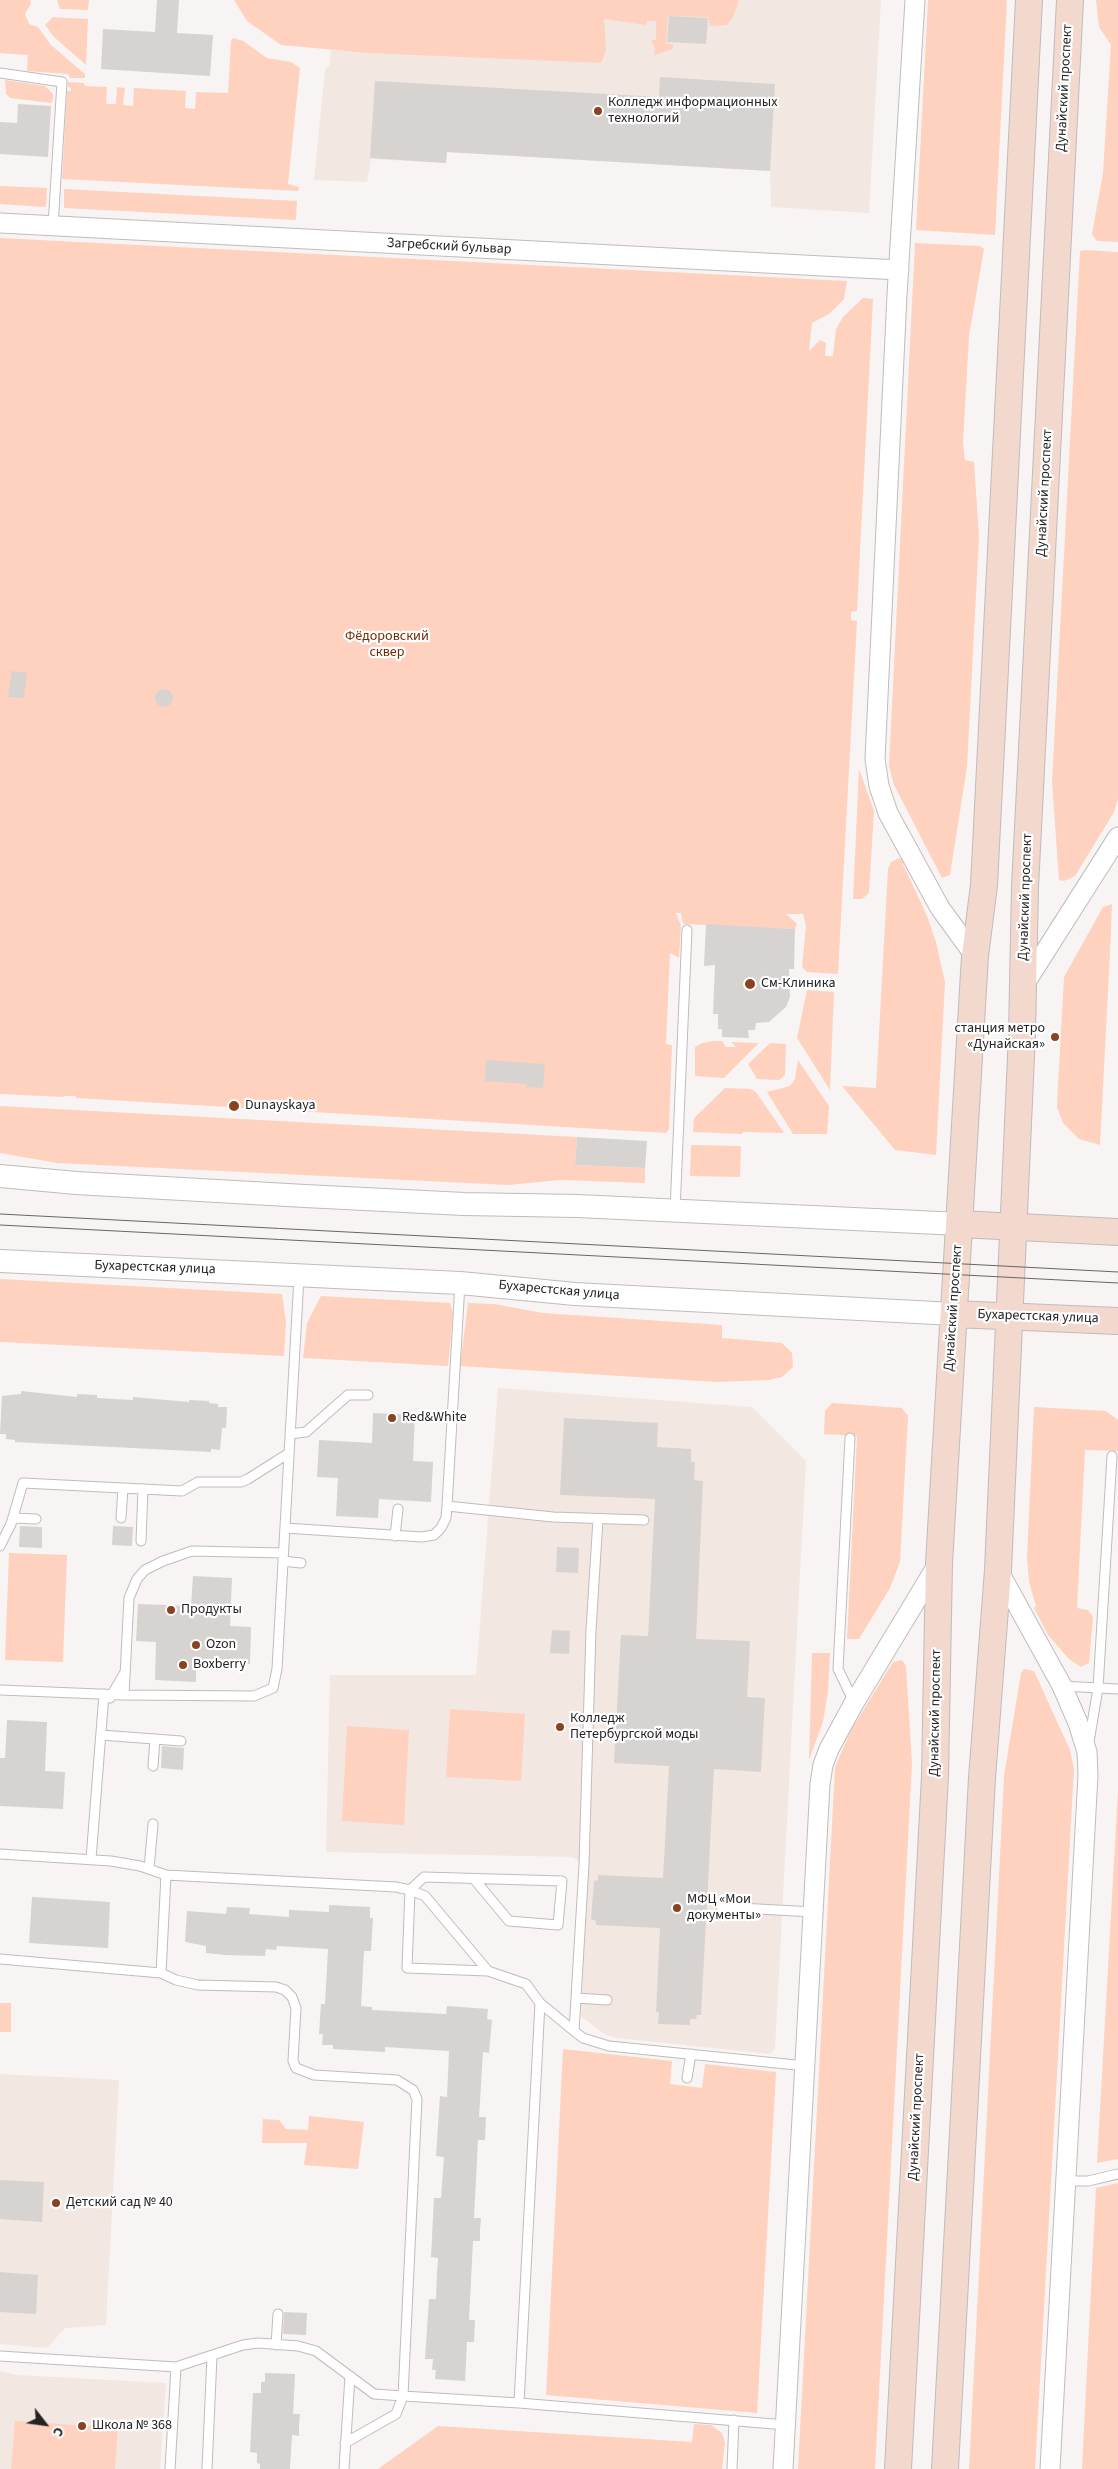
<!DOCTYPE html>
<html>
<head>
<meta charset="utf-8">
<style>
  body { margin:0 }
  #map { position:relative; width:1118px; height:2469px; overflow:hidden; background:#f8f4f3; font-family:"Source Sans 3",sans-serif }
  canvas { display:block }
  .north { position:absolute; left:20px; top:2399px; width:50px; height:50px; -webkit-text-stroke:4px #fff; paint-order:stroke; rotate:120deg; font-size:14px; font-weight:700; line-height:20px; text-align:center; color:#252323 }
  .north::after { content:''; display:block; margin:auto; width:18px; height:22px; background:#252323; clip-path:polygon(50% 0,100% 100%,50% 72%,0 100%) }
</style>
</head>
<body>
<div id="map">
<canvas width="1118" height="2469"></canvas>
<div class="north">С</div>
</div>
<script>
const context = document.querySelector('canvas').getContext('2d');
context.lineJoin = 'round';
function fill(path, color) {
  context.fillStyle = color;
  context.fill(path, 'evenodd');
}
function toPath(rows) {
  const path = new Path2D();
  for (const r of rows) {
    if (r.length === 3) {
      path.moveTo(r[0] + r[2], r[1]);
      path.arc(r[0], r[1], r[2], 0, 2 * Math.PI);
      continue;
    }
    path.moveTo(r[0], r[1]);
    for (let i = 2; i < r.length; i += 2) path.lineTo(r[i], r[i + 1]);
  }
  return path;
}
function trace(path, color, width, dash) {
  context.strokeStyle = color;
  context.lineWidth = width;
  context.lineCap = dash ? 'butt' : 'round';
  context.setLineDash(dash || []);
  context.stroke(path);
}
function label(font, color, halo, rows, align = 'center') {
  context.font = font + ' "Source Sans 3",sans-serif';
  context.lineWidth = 4.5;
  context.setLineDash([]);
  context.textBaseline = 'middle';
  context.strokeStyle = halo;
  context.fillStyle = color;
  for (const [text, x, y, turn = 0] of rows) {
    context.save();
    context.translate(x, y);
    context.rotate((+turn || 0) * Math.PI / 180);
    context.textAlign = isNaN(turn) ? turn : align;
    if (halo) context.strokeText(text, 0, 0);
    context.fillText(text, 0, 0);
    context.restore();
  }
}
fill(toPath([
  [267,0,881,0,869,213,771,207,770,171,447,152,446,163,371,159,367,182,314,180,325,70,330,64,331,46],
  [498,1388,752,1407,806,1461,775,2049,770,2054,616,2038,604,2034,581,2016,588,1870,573,1857,326,1852,330,1675,476,1675],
  [0,2074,119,2080,106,2325,65,2328,47,2348,0,2344],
  [0,2371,17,2375,166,2383,160,2469,0,2469]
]), '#f3e7e2');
fill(toPath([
  [0,0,30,0,31,4,25,14,29,24,38,27,51,45,85,74,85,78,70,78,68,74,27,71,28,55,0,53],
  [57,0,89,0,88,10,60,9],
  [234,0,739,0,733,17,727,25,710,26,708,17,668,16,666,43,673,45,673,49,654,55,655,49,651,40,656,40,656,21,647,21,646,25,604,19,606,50,601,63,369,53,281,45,247,21],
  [928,0,1007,0,995,235,916,230],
  [1096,0,1118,0,1118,242,1097,241,1092,234,1103,173,1111,45,1099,27],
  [53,17,88,19,86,65,54,37,45,25],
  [233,38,243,41,267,58,291,62,300,68,288,184,299,187,298,191,62,179,67,91,71,91,71,88,68,87,68,82,84,83,85,86,107,87,106,104,116,104,117,87,125,88,123,105,133,106,134,88,186,91,185,108,195,109,196,92,228,93,231,41],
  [5,80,45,86,53,94,53,100,51,103,10,98,6,94],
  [0,186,47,188,46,207,0,204],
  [64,189,297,201,296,220,64,208],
  [0,238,847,281,844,299,829,314,812,323,809,351,820,340,826,343,825,356,833,356,836,329,843,317,863,298,873,299,857,611,851,612,851,620,857,621,838,974,807,972,802,967,806,926,803,914,786,914,797,924,795,929,683,924,681,913,676,913,681,926,679,958,670,953,666,1044,672,1045,669,1129,666,1133,76,1098,76,1096,65,1096,64,1097,0,1094],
  [915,243,980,246,984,249,969,336,963,443,965,460,974,462,979,537,967,767,950,875,942,878,894,785,889,766],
  [1085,250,1118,252,1118,799,1114,812,1075,876,1064,881,1059,880,1052,782,1080,251],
  [859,769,874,811,869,893,862,899,853,899],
  [899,858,905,861,903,864,927,916,936,942,945,982,936,1155,895,1150,842,1086,876,1088,888,869,891,862],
  [1112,904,1110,953,1100,1145,1079,1139,1063,1123,1057,1107,1058,1085,1064,977,1103,907],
  [807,990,834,992,830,1090,797,1038],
  [712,1041,722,1041,726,1047,736,1047,731,1042,759,1043,724,1078,695,1076,695,1047,702,1043],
  [770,1043,786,1044,785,1075,779,1080,757,1079,748,1064],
  [798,1060,829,1106,827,1134,793,1134,767,1092,790,1086,795,1079],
  [725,1088,750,1089,756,1092,784,1133,743,1132,742,1134,693,1132,694,1118],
  [0,1106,577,1137,575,1165,645,1168,645,1183,560,1180,508,1185,57,1163,0,1153],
  [691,1145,741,1146,740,1177,690,1176],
  [0,1279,282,1294,286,1322,284,1356,0,1342],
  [321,1296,450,1303,453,1314,448,1366,303,1358,307,1323],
  [468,1303,494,1304,543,1313,722,1325,722,1338,782,1343,792,1353,793,1367,782,1377,769,1380,717,1382,460,1366],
  [832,1403,902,1408,908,1416,900,1562,890,1588,859,1639,847,1639,857,1436,824,1434,825,1411],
  [1034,1407,1106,1411,1118,1420,1118,1451,1085,1450,1077,1608,1088,1610,1093,1617,1089,1663,1081,1667,1069,1659,1048,1635,1034,1608,1036,1606,1029,1582,1027,1556],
  [9,1553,67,1555,63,1662,5,1660],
  [812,1653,830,1653,828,1691,823,1722,809,1760],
  [902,1660,906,1666,912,1763,875,2469,798,2469,835,1767,851,1730,893,1662],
  [1024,1669,1034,1671,1070,1750,1074,1769,1035,2469,969,2469,1004,1776,1021,1673],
  [450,1709,525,1714,521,1781,446,1777],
  [347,1726,409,1730,404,1825,342,1821],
  [1118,1790,1118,2159,1097,2163],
  [0,2003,11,2003,11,2032,0,2032],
  [563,2049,672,2061,670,2084,702,2088,705,2064,776,2072,757,2413,546,2395],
  [309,2116,364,2122,358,2169,304,2165,307,2143,262,2143,263,2119,279,2120,286,2129,308,2130],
  [1118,2183,1118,2469,1082,2469,1096,2188],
  [15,2421,118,2428,115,2469,11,2469],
  [694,2424,711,2425,722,2433,725,2443,722,2469,378,2469,438,2426,692,2442]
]), '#fed2bf');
fill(toPath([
  [157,0,179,0,177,33,213,35,210,76,101,69,103,29,155,32],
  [669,16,708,18,706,44,667,42],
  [660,77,775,84,770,171,447,152,446,163,370,158,375,81,659,97],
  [18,104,51,106,48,157,0,154,0,122,17,123],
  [12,671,27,673,24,698,8,697],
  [164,698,9],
  [706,924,795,929,794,969,789,969,790,997,786,1007,769,1022,756,1023,755,1030,748,1030,749,1038,722,1037,722,1029,718,1029,718,1014,713,1014,715,965,704,966],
  [486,1060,545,1064,543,1088,526,1087,527,1084,485,1081],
  [577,1137,647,1141,645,1168,575,1165],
  [21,1391,77,1397,77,1394,97,1395,97,1398,133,1400,133,1397,189,1402,189,1400,209,1401,209,1403,218,1404,218,1407,227,1407,226,1428,222,1428,220,1450,211,1449,211,1452,15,1442,15,1440,6,1439,6,1434,0,1434,2,1396,21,1394],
  [373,1413,415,1415,413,1461,433,1462,431,1502,379,1499,378,1518,336,1516,338,1478,317,1477,319,1440,372,1443],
  [564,1418,658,1423,657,1447,691,1449,691,1462,695,1462,694,1480,703,1481,696,1639,750,1641,747,1697,765,1698,761,1772,714,1769,701,2015,697,2015,696,2019,690,2019,690,2025,658,2024,659,2012,656,2012,660,1928,596,1925,596,1921,591,1919,594,1881,598,1880,598,1875,663,1878,669,1766,614,1763,621,1635,648,1636,655,1499,560,1495],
  [20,1526,42,1527,42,1548,19,1547],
  [113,1526,133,1527,132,1546,112,1545],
  [557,1547,579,1548,578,1573,556,1572],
  [193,1576,232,1578,230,1626,251,1627,250,1664,196,1662,196,1682,155,1680,156,1642,136,1641,138,1604,191,1606],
  [552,1630,570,1631,569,1654,550,1653],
  [7,1720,47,1722,45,1771,65,1772,63,1809,0,1806,0,1758,5,1758],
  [162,1746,184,1748,183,1770,161,1768],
  [32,1897,110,1902,108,1948,29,1943],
  [329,1905,370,1907,370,1918,373,1918,371,1951,364,1951,361,2006,372,2007,372,2010,446,2014,447,2006,488,2009,487,2019,492,2020,489,2053,483,2052,479,2117,486,2117,485,2140,478,2140,474,2218,481,2218,480,2230,480,2241,473,2241,469,2320,475,2320,474,2342,467,2342,465,2381,435,2379,436,2370,432,2370,433,2359,425,2359,429,2299,436,2299,437,2273,438,2258,431,2257,434,2198,441,2198,444,2157,436,2156,440,2096,447,2097,449,2051,385,2047,385,2052,333,2049,333,2045,322,2045,323,2034,319,2034,321,2004,325,2004,328,1949,277,1946,276,1950,266,1949,265,1956,225,1955,206,1953,206,1946,185,1942,187,1911,226,1914,227,1907,250,1908,249,1914,289,1917,289,1910,329,1912],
  [0,2180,44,2182,42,2222,0,2219],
  [0,2272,38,2275,36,2314,0,2312],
  [284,2312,307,2313,306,2335,283,2334],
  [265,2373,295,2374,293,2414,300,2414,299,2425,299,2436,292,2435,290,2469,260,2469,260,2464,257,2463,257,2453,250,2452,253,2393,261,2393,261,2382,265,2382]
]), '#d7d3d1');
const service = toPath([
  [0,73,62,82,53,226],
  [675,1211,687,930],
  [290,1434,306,1432,348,1395,368,1395],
  [850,1438,838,1669,854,1702],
  [447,1506,553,1517,644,1520],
  [13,1518,36,1519],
  [121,1518,123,1488],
  [285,1528,422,1537,434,1535,441,1528,446,1518,447,1506,460,1283],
  [395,1536,398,1509],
  [141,1541,143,1489],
  [0,1546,11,1524,23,1483,182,1491,198,1482,241,1482,248,1479,289,1453],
  [283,1561,301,1563],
  [1062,1686,1118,1689],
  [0,1690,124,1695,129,1598,137,1579,145,1570,163,1561,192,1551,283,1553],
  [124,1695,254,1696,273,1688,277,1669,299,1277],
  [110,1698,125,1672],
  [101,1735,181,1741],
  [1089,1742,1098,1688,1112,1456],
  [153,1766,155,1739],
  [0,1854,111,1861,140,1866,166,1875,161,1973],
  [91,1859,104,1694],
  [149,1869,153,1824],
  [166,1875,396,1887,410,1890,425,1896,488,1971],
  [474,1879,509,1921,558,1925,562,1881,424,1877,410,1890,407,1968,488,1971,526,1984,540,2003,574,2031,583,2038,609,2046,806,2066],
  [721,1907,814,1912],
  [0,1959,161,1973,176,1980,198,1985,276,1987,285,1990,292,1997,296,2008,293,2061,296,2068,314,2075,397,2080,413,2090,417,2099,403,2396,374,2394,316,2351,298,2346,258,2343,243,2345,176,2367,0,2356],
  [576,1998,607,2000],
  [574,2031,584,1865,591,1630,598,1519],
  [687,2078,691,2054],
  [1065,2181,1088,2181,1118,2174],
  [276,2345,278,2314],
  [519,2403,786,2425],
  [345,2443,396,2414,403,2396,519,2403,540,2003],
  [170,2469,176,2367],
  [207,2469,212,2356],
  [344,2469,350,2376],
  [732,2469,734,2420]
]);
const minor = toPath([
  [915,0,897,295,875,759,879,786,888,813,940,908,975,956],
  [0,223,899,270],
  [1024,985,1118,837],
  [998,1570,1062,1686,1078,1723,1087,1752,1088,1775,1050,2469],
  [783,2469,820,1784,823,1765,829,1749,854,1703,938,1564]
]);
const tertiary = toPath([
  [0,1176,76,1183,305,1196,464,1204,577,1206,960,1224],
  [0,1261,460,1283,575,1294,954,1314]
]);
const secondary = toPath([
  [960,1224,1118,1232],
  [954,1314,1118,1321],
  [898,2469,935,1776,939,1563,975,956,984,885,1029,0],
  [945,2469,982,1778,998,1570,1022,1034,1025,887,1070,0]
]);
trace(service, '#c0bcbb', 11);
trace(minor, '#c0bcbb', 21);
trace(tertiary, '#c0bcbb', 24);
trace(secondary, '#c0bcbb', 28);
trace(service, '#fff', 9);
trace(minor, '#fff', 19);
trace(tertiary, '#fff', 22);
trace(secondary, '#f2d8cd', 26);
trace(toPath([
  [0,1214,1118,1272],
  [0,1225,1118,1283]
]), '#686665', 1);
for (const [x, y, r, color] of [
  [598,111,5,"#8a4321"],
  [750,984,6,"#8a4321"],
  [1055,1037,5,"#8a4321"],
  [234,1106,6,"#8a4321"],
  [392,1418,5,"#8a4321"],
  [171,1610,5,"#8a4321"],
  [196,1645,5,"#8a4321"],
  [183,1665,5,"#8a4321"],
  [560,1727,5,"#8a4321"],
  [677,1908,5,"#8a4321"],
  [56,2203,5,"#8a4321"],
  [82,2426,5,"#8a4321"]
]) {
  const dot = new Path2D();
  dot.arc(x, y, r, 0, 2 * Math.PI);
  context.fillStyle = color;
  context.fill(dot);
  trace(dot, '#fff', 2);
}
label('14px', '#252323', '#fff', [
  ["Дунайский проспект",1065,88,-87],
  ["Загребский бульвар",449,247,3],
  ["Дунайский проспект",1045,493,-87],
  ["Дунайский проспект",1026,897,-88],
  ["Бухарестская улица",155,1268,2],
  ["Бухарестская улица",559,1291,5],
  ["Дунайский проспект",954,1308,-86],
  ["Бухарестская улица",1038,1317,2],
  ["Дунайский проспект",936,1713,-89],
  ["Дунайский проспект",917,2117,-87]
]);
label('14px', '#252323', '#fff', [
  ["Колледж информационных",608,103],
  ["технологий",608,119],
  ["См-Клиника",761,984],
  ["станция метро",1045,1029,"right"],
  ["«Дунайская»",1045,1045,"right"],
  ["Dunayskaya",245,1106],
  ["Red&White",402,1418],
  ["Продукты",181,1610],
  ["Ozon",206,1645],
  ["Boxberry",193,1665],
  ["Колледж",570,1719],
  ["Петербургской моды",570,1735],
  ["МФЦ «Мои",687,1900],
  ["документы»",687,1916],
  ["Детский сад № 40",66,2203],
  ["Школа № 368",92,2426]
], 'left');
label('14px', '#6e2c08', '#fff', [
  ["Фёдоровский",387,637],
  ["сквер",387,653]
]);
</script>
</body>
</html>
